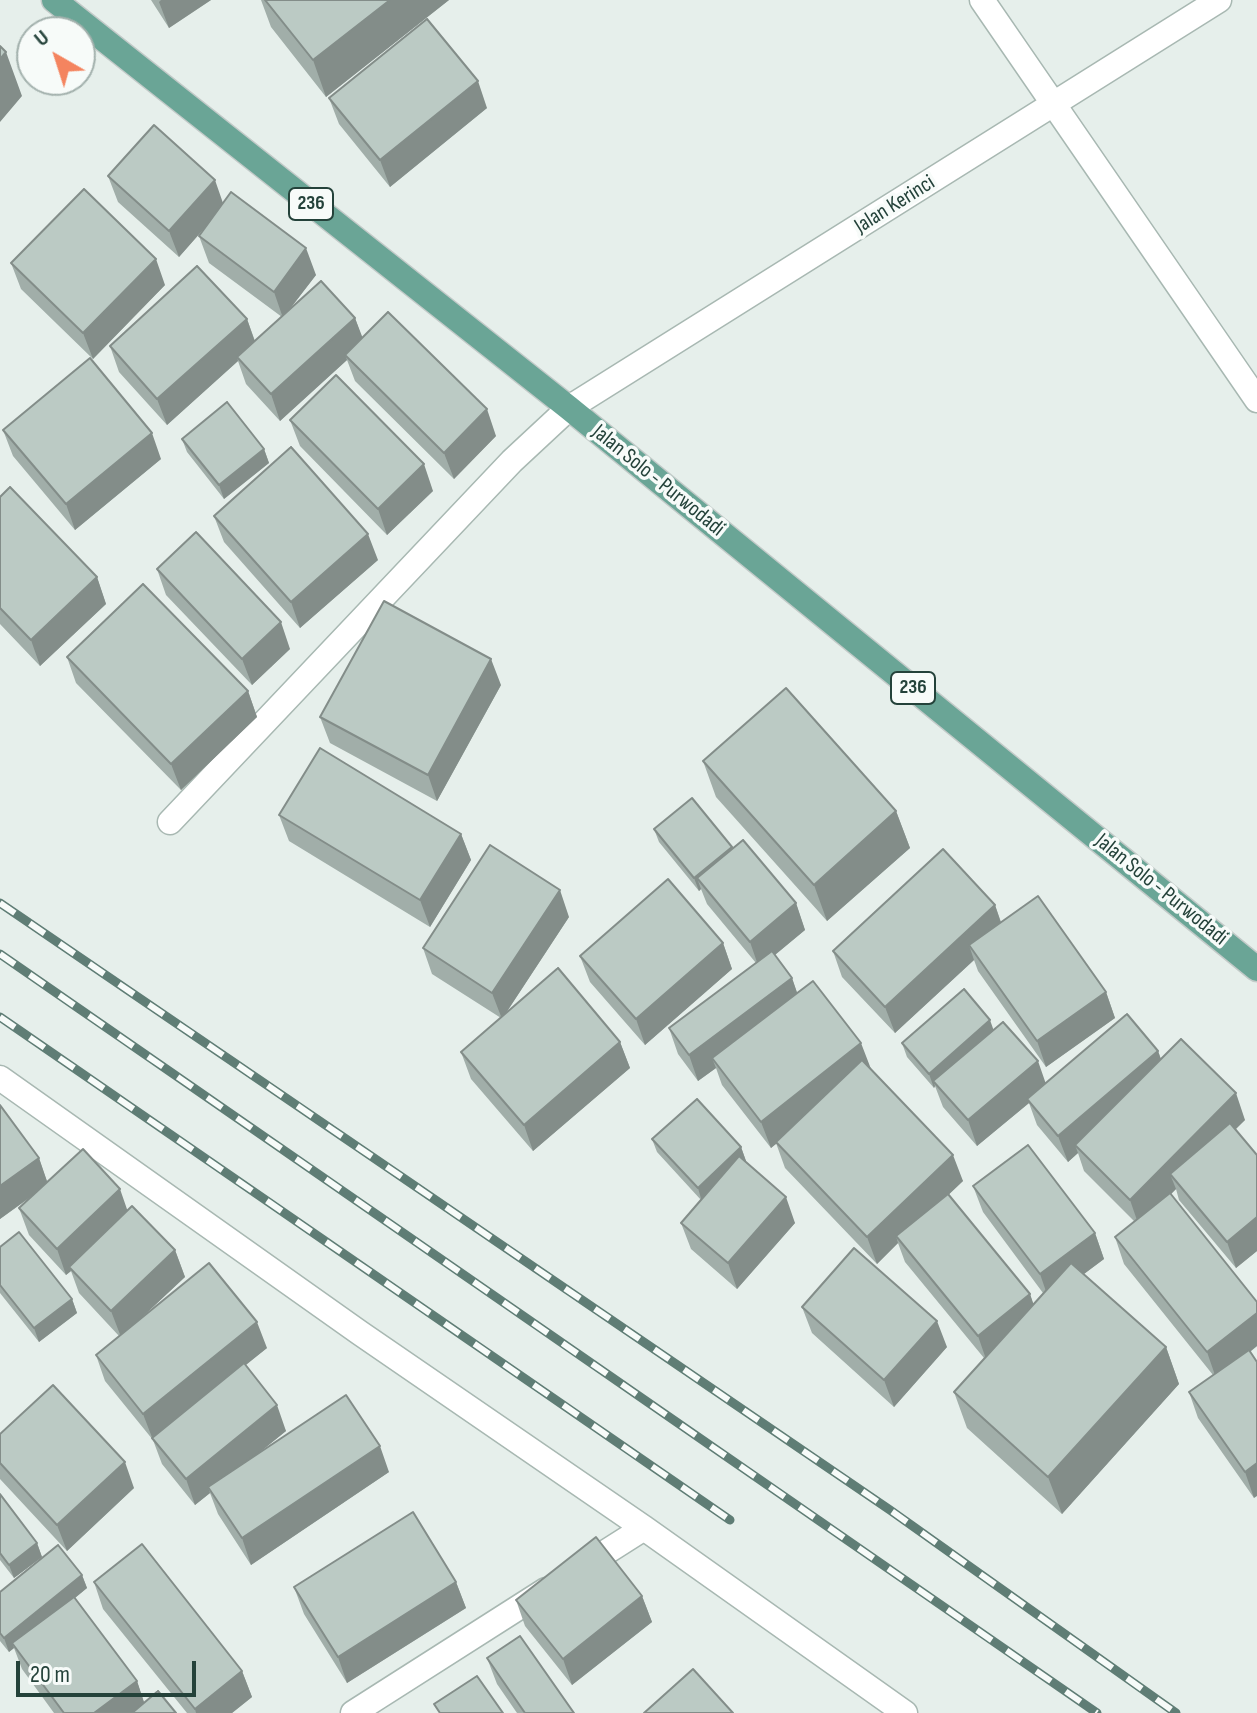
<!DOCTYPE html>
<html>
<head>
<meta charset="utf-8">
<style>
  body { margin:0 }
  #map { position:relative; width:1257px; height:1713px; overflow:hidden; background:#e6efeb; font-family:"Sofia Sans Condensed",sans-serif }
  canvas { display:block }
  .north { position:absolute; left:16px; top:16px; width:80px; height:80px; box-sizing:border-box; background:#f7fbf9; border:2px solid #a3b1ad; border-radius:50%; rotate:321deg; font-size:22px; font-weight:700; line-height:32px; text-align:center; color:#24423a }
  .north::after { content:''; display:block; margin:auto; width:28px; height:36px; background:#f4845f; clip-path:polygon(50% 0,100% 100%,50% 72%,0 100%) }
  .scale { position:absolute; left:16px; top:1661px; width:180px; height:36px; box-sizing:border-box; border:4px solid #24423a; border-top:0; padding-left:10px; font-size:24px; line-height:28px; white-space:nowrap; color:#24423a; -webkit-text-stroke:6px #f7fbf9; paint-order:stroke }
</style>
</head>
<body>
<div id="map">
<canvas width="1257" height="1713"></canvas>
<div class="north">U</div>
<div class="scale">20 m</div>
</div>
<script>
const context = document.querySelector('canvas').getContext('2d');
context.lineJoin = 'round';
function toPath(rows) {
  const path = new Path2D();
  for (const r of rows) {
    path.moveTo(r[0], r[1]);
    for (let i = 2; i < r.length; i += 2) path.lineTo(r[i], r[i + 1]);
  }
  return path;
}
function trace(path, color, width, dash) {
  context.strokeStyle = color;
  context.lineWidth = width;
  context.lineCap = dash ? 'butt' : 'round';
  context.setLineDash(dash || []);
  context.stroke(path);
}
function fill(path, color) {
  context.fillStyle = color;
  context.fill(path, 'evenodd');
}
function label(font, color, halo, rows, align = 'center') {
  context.font = font + ' "Sofia Sans Condensed",sans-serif';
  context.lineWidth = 7;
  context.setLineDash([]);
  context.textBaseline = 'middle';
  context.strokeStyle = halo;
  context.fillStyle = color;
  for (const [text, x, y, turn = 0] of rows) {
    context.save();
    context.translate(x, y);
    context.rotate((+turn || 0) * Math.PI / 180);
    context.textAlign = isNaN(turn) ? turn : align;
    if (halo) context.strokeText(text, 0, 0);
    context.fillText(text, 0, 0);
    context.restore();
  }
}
const minor = toPath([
  [982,0,1257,400],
  [170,822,512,461,569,408,1219,0],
  [0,1078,360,1333,644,1528,905,1713],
  [581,1568,644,1528],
  [353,1713,546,1590]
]);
const major = toPath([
  [54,0,569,408,1257,969]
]);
trace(minor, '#a8b8b2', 27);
trace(major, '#c2cac8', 27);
trace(minor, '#fff', 24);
trace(major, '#6aa596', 24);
const rail = toPath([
  [0,903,890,1510,1176,1713],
  [0,954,1097,1713],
  [0,1017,730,1520]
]);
trace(rail, '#5f7d75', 9);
trace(rail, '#f7fbf9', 6, [18]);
fill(toPath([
  [151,0,211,0,169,28],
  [261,0,449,0,326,97,271,27],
  [329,98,487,108,390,187,339,124],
  [108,176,223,203,316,275,288,311,355,318,362,338,496,436,454,479,355,381,347,360,280,421,246,384,238,361,167,425,119,372,110,346,247,319,255,341,282,317,209,263,199,236,207,225,179,257,118,202],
  [11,263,165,285,93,359,21,289],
  [290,420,433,491,387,535,300,446],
  [3,430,161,459,75,530,13,456],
  [182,439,264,449,269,463,224,499,187,452],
  [0,497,97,577,106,604,40,666,0,624],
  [214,516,378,560,300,628,224,542],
  [157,569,290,649,252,685,166,595],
  [67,657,248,691,257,717,181,790,76,683],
  [501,685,437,801,330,743,320,717],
  [703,761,896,811,910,848,827,921,716,797],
  [279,815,461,834,471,860,430,927,289,841],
  [654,829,732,847,796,903,805,930,775,955,792,978,797,993,871,1069,963,1181,948,1195,1030,1294,1033,1304,1043,1293,983,1212,973,1186,1095,1233,1104,1259,1084,1274,1166,1347,1179,1384,1062,1514,967,1428,954,1392,984,1358,905,1262,898,1243,877,1264,785,1168,776,1143,771,1148,722,1085,716,1068,698,1081,678,1054,669,1028,756,963,707,904,701,889,699,891,659,842],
  [995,905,1001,922,1106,992,1115,1018,1046,1067,978,971,974,960,895,1033,842,977,833,951],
  [569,917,504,1016,620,1042,630,1068,533,1151,471,1079,461,1052,501,1018,432,974,423,948],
  [723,943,732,969,645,1045,590,982,580,956],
  [994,1030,1046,1083,1158,1051,1161,1059,1245,1120,1235,1129,1257,1155,1257,1251,1236,1268,1179,1200,1176,1189,1171,1194,1257,1302,1257,1346,1250,1352,1254,1498,1198,1418,1189,1392,1213,1375,1124,1264,1115,1237,1135,1222,1084,1171,1078,1153,1068,1162,1037,1125,1029,1103,977,1146,943,1107,935,1086,934,1088,907,1057,902,1043],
  [0,1105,39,1158,47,1182,128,1210,175,1250,185,1277,142,1317,267,1348,245,1365,286,1431,257,1454,389,1472,251,1565,218,1514,210,1493,195,1505,162,1464,153,1440,105,1381,96,1355,119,1336,79,1293,71,1271,66,1275,29,1235,19,1208,35,1194,0,1219],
  [652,1139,741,1147,746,1161,745,1162,795,1223,737,1289,691,1249,681,1223,701,1200,657,1152],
  [0,1247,72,1299,77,1313,39,1342,0,1293],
  [802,1307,947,1347,894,1407,812,1333],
  [0,1434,134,1488,67,1551,0,1479],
  [0,1494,37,1543,42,1557,14,1578,0,1560],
  [82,1575,87,1588,75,1598,137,1681,144,1703,176,1713,54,1713,22,1669,14,1648,9,1652,0,1641,0,1592],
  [94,1582,242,1671,252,1697,232,1713,187,1713,103,1609],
  [456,1582,466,1608,347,1683,304,1614,294,1587],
  [642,1596,652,1622,572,1685,525,1626,516,1600],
  [487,1658,574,1713,517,1713,497,1684]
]), '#a1aea9');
fill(toPath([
  [161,0,211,0,169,28,159,2],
  [390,0,449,0,326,97,313,60],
  [6,52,22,96,0,122,0,59],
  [478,81,487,108,390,187,380,160],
  [215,180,224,206,179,257,169,231],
  [306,248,316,275,283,318,274,292],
  [156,259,165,285,93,359,83,333],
  [355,318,365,344,345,355,347,360,280,421,271,394],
  [247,319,256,345,237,357,238,361,167,425,157,399],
  [487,409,496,436,454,479,444,453],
  [152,433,161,459,75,530,66,504],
  [264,449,269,463,224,499,219,485],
  [424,464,433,491,387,535,378,509],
  [368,534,378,560,300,628,291,602],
  [97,577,106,604,40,666,31,640],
  [281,622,290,649,252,685,242,659],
  [491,659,501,685,437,801,428,775],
  [248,691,257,717,181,790,171,764],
  [896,811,910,848,827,921,814,885],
  [461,834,471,860,430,927,420,900],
  [732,847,737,861,697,878,701,889,699,891,694,878],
  [560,890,569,917,502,1019,492,993],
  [796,903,805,930,759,968,750,942],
  [995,905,1004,932,969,945,974,960,895,1033,885,1007],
  [723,943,732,969,645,1045,636,1019],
  [792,978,801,1004,712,1058,716,1068,698,1081,689,1055],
  [1106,992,1115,1018,1046,1067,1037,1041],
  [990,1020,995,1034,933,1081,935,1086,934,1088,929,1074],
  [620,1042,630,1068,533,1151,524,1125],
  [861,1043,871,1069,771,1148,761,1122],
  [1158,1051,1167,1077,1075,1145,1078,1153,1068,1162,1058,1136],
  [1038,1061,1047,1087,1027,1099,1029,1103,977,1146,968,1120],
  [1236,1093,1245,1120,1180,1185,1170,1174,1176,1189,1139,1226,1130,1200],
  [741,1147,746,1161,702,1202,698,1188],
  [953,1155,963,1181,900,1241,896,1236,898,1243,877,1264,867,1237],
  [39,1158,48,1184,0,1219,0,1186],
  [120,1189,129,1215,69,1267,71,1271,66,1275,57,1249],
  [786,1197,795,1223,737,1289,728,1263],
  [1257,1217,1257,1251,1236,1268,1227,1242],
  [1095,1233,1104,1259,1049,1300,1040,1274],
  [175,1250,185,1277,121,1337,111,1311],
  [1030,1294,1039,1320,987,1362,978,1336],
  [72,1299,77,1313,39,1342,34,1328],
  [1257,1313,1257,1346,1216,1378,1207,1352],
  [937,1321,947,1347,894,1407,884,1380],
  [257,1322,267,1348,153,1440,143,1414],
  [1166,1347,1179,1384,1062,1514,1048,1477],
  [277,1405,286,1431,211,1492,208,1487,210,1493,195,1505,186,1479],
  [380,1446,389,1472,251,1565,242,1538],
  [125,1462,134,1488,67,1551,57,1525],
  [1257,1463,1257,1496,1254,1498,1245,1472],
  [37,1543,42,1557,14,1578,9,1565],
  [82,1575,87,1588,15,1647,12,1643,14,1648,9,1652,4,1638],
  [456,1582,466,1608,347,1683,338,1657],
  [642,1596,652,1622,572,1685,563,1659],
  [242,1671,252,1697,232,1713,196,1713,195,1709],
  [137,1681,146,1708,139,1713,94,1713]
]), '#838d89');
const building = toPath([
  [265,0,390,0,313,60,265,0],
  [427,19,478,81,380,160,329,98,427,19],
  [0,46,6,52,0,59,0,46],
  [154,125,215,180,169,231,108,176,154,125],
  [84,189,156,259,83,333,11,263,84,189],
  [231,192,306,248,274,292,199,236,231,192],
  [197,266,247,319,157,399,110,346,197,266],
  [321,281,355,318,271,394,237,357,321,281],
  [388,312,487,409,444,453,345,355,388,312],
  [90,358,152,433,66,504,3,430,90,358],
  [336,375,424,464,378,509,290,420,336,375],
  [227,402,264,449,219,485,182,439,227,402],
  [291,447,368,534,291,602,214,516,291,447],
  [10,487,97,577,31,640,0,608,0,497,10,487],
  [196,532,281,622,242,659,157,569,196,532],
  [143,584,248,691,171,764,67,657,143,584],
  [384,601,491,659,428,775,320,717,384,601],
  [786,688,896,811,814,885,703,761,786,688],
  [320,748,461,834,420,900,279,815,320,748],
  [692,798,732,847,694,878,654,829,692,798],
  [743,840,796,903,750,942,697,878,743,840],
  [490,845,560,890,492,993,423,948,490,845],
  [943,849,995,905,885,1007,833,951,943,849],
  [668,879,723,943,636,1019,580,956,668,879],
  [1038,896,1106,992,1037,1041,969,945,1038,896],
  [772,951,792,978,689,1055,669,1028,772,951],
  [558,968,620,1042,524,1125,461,1052,558,968],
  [813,981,861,1043,761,1122,712,1058,813,981],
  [964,989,990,1020,929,1074,902,1043,964,989],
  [1127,1014,1158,1051,1058,1136,1027,1099,1127,1014],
  [1003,1022,1038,1061,968,1120,933,1081,1003,1022],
  [1181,1039,1236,1093,1130,1200,1075,1145,1181,1039],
  [862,1060,953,1155,867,1237,776,1142,862,1060],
  [697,1099,741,1147,698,1188,652,1139,697,1099],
  [0,1105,39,1158,0,1186,0,1105],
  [1230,1123,1257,1155,1257,1217,1227,1242,1170,1174,1230,1123],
  [1028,1145,1095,1233,1040,1274,973,1186,1028,1145],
  [83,1149,120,1189,57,1249,19,1208,83,1149],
  [739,1156,786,1197,728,1263,681,1223,739,1156],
  [1170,1193,1257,1302,1257,1313,1207,1352,1115,1237,1170,1193],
  [948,1194,1030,1294,978,1336,896,1236,948,1194],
  [132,1206,175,1250,111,1311,69,1267,132,1206],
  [19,1232,72,1299,34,1328,0,1285,0,1247,19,1232],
  [854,1248,937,1321,884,1380,802,1307,854,1248],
  [209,1263,257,1322,143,1414,96,1355,209,1263],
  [1071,1263,1166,1347,1048,1477,954,1392,1071,1263],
  [1249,1350,1257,1362,1257,1463,1245,1472,1189,1392,1249,1350],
  [244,1363,277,1405,186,1479,152,1438,244,1363],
  [53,1385,125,1462,57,1525,0,1463,0,1434,53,1385],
  [346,1395,380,1446,242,1538,208,1487,346,1395],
  [0,1494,37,1543,9,1565,0,1553,0,1494],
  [413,1512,456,1582,338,1657,294,1587,413,1512],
  [596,1537,642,1596,563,1659,516,1600,596,1537],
  [142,1544,242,1671,195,1709,94,1582,142,1544],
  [58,1545,82,1575,4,1638,0,1633,0,1592,58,1545],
  [74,1597,137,1681,94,1713,64,1713,12,1643,74,1597],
  [520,1636,574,1713,525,1713,487,1658,520,1636],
  [693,1669,733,1713,644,1713,693,1669],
  [477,1676,503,1713,440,1713,434,1704,477,1676],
  [158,1691,176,1713,132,1713,158,1691]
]);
fill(building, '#bbcac4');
trace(building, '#838d89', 2);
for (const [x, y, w] of [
  [311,204,44],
  [913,688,44]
]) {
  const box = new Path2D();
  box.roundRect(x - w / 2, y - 16, w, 32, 6);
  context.fillStyle = '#f7fbf9';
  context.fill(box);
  trace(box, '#24423a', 2);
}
label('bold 20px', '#24423a', null, [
  ["236",311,204],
  ["236",913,688]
]);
label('22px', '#24423a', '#f7fbf9', [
  ["Jalan Kerinci",895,205,-32],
  ["Jalan Solo - Purwodadi",658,481,39],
  ["Jalan Solo - Purwodadi",1161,890,39]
]);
</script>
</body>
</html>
